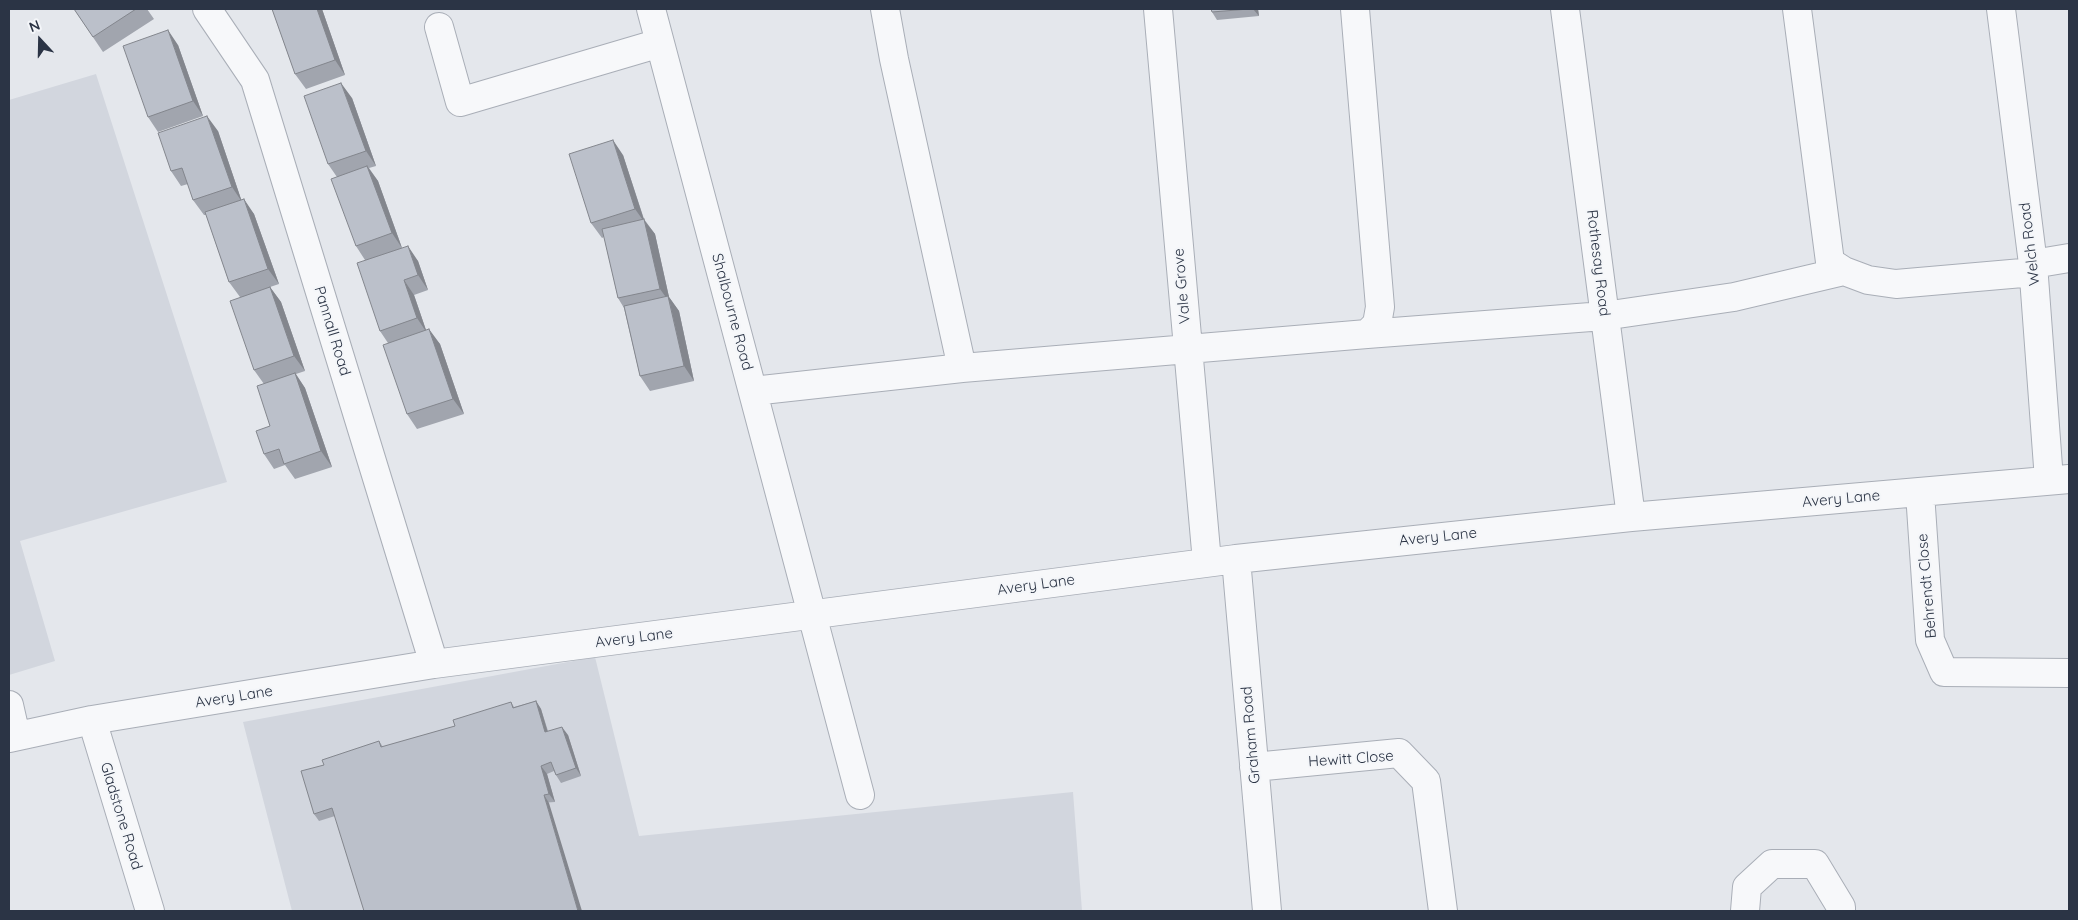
<!DOCTYPE html>
<html>
<head>
<meta charset="utf-8">
<style>
  body { margin:0 }
  #map { position:relative; width:2078px; height:920px; overflow:hidden; background:#e4e7ec; font-family:Quicksand,sans-serif }
  canvas { display:block }
  .frame { position:absolute; inset:0; border:10px solid #2b3445; pointer-events:none }
  .north { position:absolute; left:15px; top:15px; width:50px; height:50px; -webkit-text-stroke:4px #f4f6f9; paint-order:stroke; rotate:339deg; font-size:14px; font-weight:700; line-height:20px; text-align:center; color:#2b3445 }
  .north::after { content:''; display:block; margin:auto; width:18px; height:22px; background:#2b3445; clip-path:polygon(50% 0,100% 100%,50% 72%,0 100%) }
</style>
</head>
<body>
<div id="map">
<canvas width="2078" height="920"></canvas>
<div class="frame"></div>
<div class="north">N</div>
</div>
<script>
const context = document.querySelector('canvas').getContext('2d');
context.lineJoin = 'round';
function fill(path, color) {
  context.fillStyle = color;
  context.fill(path, 'evenodd');
}
function toPath(rows) {
  const path = new Path2D();
  for (const r of rows) {
    path.moveTo(r[0], r[1]);
    for (let i = 2; i < r.length; i += 2) path.lineTo(r[i], r[i + 1]);
  }
  return path;
}
function trace(path, color, width, dash) {
  context.strokeStyle = color;
  context.lineWidth = width;
  context.lineCap = dash ? 'butt' : 'round';
  context.setLineDash(dash || []);
  context.stroke(path);
}
function label(font, color, halo, rows, align = 'center') {
  context.font = font + ' Quicksand,sans-serif';
  context.lineWidth = 4;
  context.setLineDash([]);
  context.textBaseline = 'middle';
  context.strokeStyle = halo;
  context.fillStyle = color;
  for (const [text, x, y, turn = 0] of rows) {
    context.save();
    context.translate(x, y);
    context.rotate((+turn || 0) * Math.PI / 180);
    context.textAlign = isNaN(turn) ? turn : align;
    if (halo) context.strokeText(text, 0, 0);
    context.fillText(text, 0, 0);
    context.restore();
  }
}
fill(toPath([
  [96,74,227,482,20,541,55,661,9,675,9,100],
  [595,657,639,836,1073,792,1082,911,292,911,243,722]
]), '#d2d6de');
const minor = toPath([
  [207,9,255,80,434,664],
  [651,9,860,795],
  [885,9,894,59,962,368],
  [1158,9,1207,562],
  [1565,9,1631,517],
  [1797,9,1830,262,1844,271,1868,280,1896,284,2034,272],
  [2001,9,2033,264,2049,480],
  [439,27,460,102,660,43],
  [2033,264,2069,258],
  [1367,334,1604,316,1734,297,1844,271],
  [753,391,962,368,1367,334,1377,324,1380,307,1355,9],
  [1920,493,1930,640,1944,672,2069,673],
  [1236,559,1267,911],
  [9,705,16,736],
  [92,720,150,911],
  [9,738,92,720,434,664,1236,559,1631,517,2069,479],
  [1254,767,1399,753,1426,781,1443,911],
  [1745,911,1747,887,1772,864,1815,864,1841,907,1841,911]
]);
trace(minor, '#a9aeb7', 30);
trace(minor, '#f7f8fa', 28);
fill(toPath([
  [74,9,147,9,154,19,103,52],
  [272,9,322,9,345,75,306,89,295,74],
  [1211,9,1258,9,1259,16,1217,20,1212,12],
  [178,45,203,116,158,132,148,117],
  [352,98,376,166,369,168,378,181,402,248,418,261,428,290,414,295,426,330,440,344,464,414,417,429,407,414,388,343,380,331,365,260,356,246,337,177,328,164],
  [218,131,241,199,254,214,279,284,270,287,281,302,305,371,296,374,305,388,332,467,295,479,285,465,274,469,264,454,270,426,264,384,254,370,240,297,229,282,206,215,204,215,193,200,188,184,181,186,171,171],
  [623,155,644,219,655,234,669,297,679,311,694,381,650,391,640,376,624,308,618,298,604,237,602,238,591,223],
  [536,701,541,709,548,731,568,735,581,776,561,783,556,775,554,771,547,774,555,802,335,816,319,821,314,814,324,765,379,741,383,747,455,726,511,702,514,707]
]), '#a1a5ae');
fill(toPath([
  [317,9,322,9,345,75,335,60],
  [1253,9,1258,9,1259,16],
  [168,30,178,45,203,116,193,101],
  [341,83,352,98,376,166,366,151],
  [207,116,218,131,242,202,232,187],
  [613,140,623,155,644,220,655,234,669,297,679,311,694,381,684,366,670,303,660,289,645,223,635,209],
  [367,166,378,181,402,248,392,233],
  [244,199,254,214,279,284,268,269],
  [408,246,418,261,428,290,418,275],
  [404,280,414,295,427,333,417,318],
  [270,287,281,302,305,371,294,356],
  [429,329,440,344,464,414,453,399],
  [295,373,305,388,332,467,321,451],
  [536,701,541,709,550,740,545,732],
  [562,727,568,735,581,776,576,768],
  [541,766,547,774,555,802,549,794],
  [544,795,549,803,582,911,578,911]
]), '#83868d');
const building = toPath([
  [74,9,136,9,93,37,74,9],
  [272,9,317,9,335,60,295,74,272,9],
  [1211,9,1249,9,1212,12,1211,9],
  [168,30,193,101,148,117,123,46,168,30],
  [341,83,366,151,328,164,304,96,341,83],
  [207,116,232,187,193,200,182,168,171,171,158,133,207,116],
  [613,140,635,209,591,223,569,154,613,140],
  [367,166,392,233,356,246,331,179,367,166],
  [244,199,268,269,229,282,205,212,244,199],
  [644,219,660,289,618,298,602,229,644,219],
  [408,246,418,275,404,280,417,318,380,331,357,263,408,246],
  [270,287,294,356,254,370,230,301,270,287],
  [668,296,684,366,640,376,624,306,668,296],
  [429,329,453,399,407,414,383,345,429,329],
  [295,373,321,451,284,464,279,449,264,454,256,431,270,426,257,386,295,373],
  [536,701,545,732,562,727,576,768,556,775,551,762,541,766,549,794,544,795,578,911,364,911,332,808,314,814,301,771,324,765,322,760,379,741,381,747,455,726,453,720,511,702,513,708,536,701]
]);
fill(building, '#bbc0ca');
trace(building, '#83868d', 1);
label('15px', '#2b3445', '#f4f6f9', [
  ["Welch Road",2030,244,-97],
  ["Rothesay Road",1598,263,83],
  ["Vale Grove",1182,286,-95],
  ["Shalbourne Road",732,312,75],
  ["Pannall Road",332,331,73],
  ["Avery Lane",1841,499,-5],
  ["Avery Lane",1438,537,-6],
  ["Avery Lane",1036,585,-8],
  ["Behrendt Close",1927,586,-95],
  ["Avery Lane",634,638,-7],
  ["Avery Lane",234,697,-9],
  ["Graham Road",1251,735,-95],
  ["Hewitt Close",1351,759,-4],
  ["Gladstone Road",121,816,73]
]);
</script>
</body>
</html>
